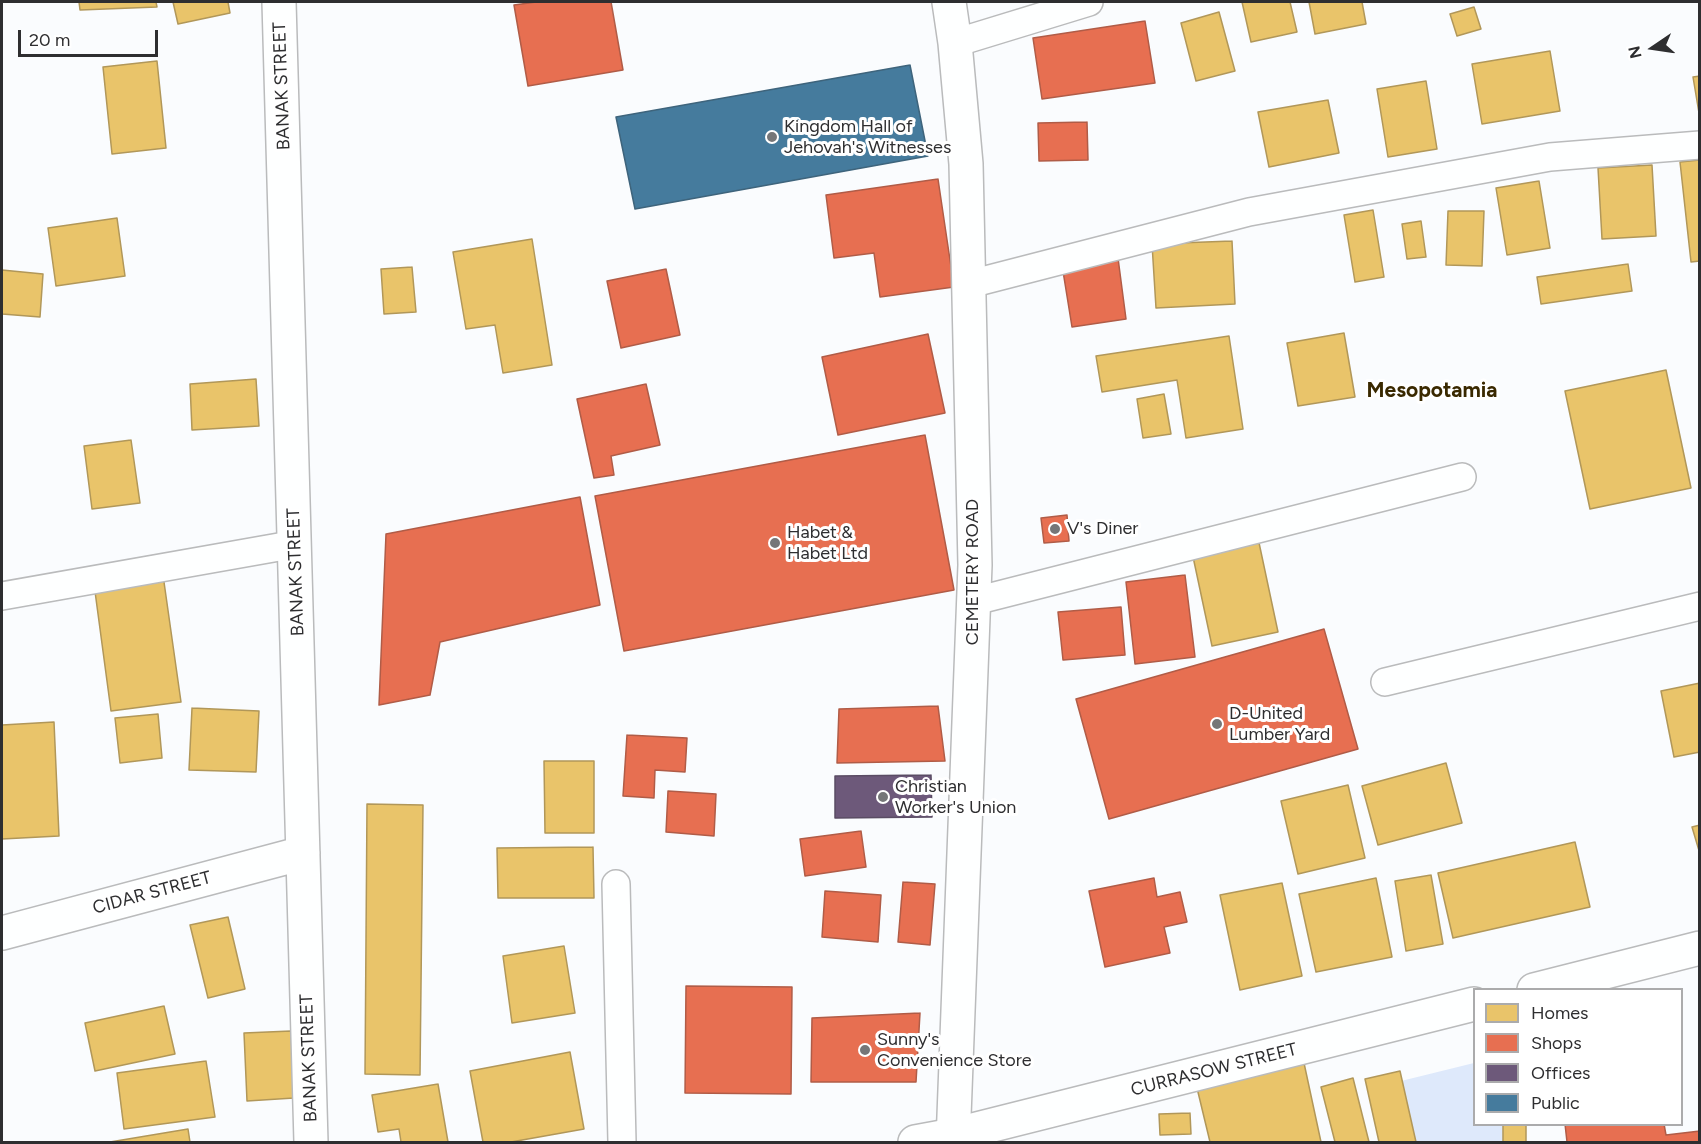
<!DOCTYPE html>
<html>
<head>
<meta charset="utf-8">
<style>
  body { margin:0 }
  #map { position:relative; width:1701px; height:1144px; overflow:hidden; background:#fafcfe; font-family:Figtree,sans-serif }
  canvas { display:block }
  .frame { position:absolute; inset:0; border:3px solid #2e2e30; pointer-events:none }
  .legend { position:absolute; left:1473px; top:988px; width:210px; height:138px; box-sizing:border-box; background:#fff; border:2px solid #ababac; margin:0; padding:8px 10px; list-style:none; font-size:18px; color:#2e2e30 }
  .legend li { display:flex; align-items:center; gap:12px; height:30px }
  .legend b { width:30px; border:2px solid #ababac }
  .north { position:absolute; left:1623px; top:18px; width:60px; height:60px; -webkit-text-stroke:4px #fff; paint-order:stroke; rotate:257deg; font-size:16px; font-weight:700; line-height:24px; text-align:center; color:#2e2e30 }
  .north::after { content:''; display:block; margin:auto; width:21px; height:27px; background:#2e2e30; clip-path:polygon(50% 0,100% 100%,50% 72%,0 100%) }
  .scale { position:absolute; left:18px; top:30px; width:140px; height:27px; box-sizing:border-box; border:3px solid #2e2e30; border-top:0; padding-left:8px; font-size:18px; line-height:21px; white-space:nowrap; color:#2e2e30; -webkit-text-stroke:4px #fff; paint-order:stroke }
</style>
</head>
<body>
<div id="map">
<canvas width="1701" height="1144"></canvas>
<div class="frame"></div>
<ul class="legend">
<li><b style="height:16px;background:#e9c46a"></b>Homes</li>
<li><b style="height:16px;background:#e76f51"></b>Shops</li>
<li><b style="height:16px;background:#6d597a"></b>Offices</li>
<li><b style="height:16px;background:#457b9d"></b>Public</li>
</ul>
<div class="north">N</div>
<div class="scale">20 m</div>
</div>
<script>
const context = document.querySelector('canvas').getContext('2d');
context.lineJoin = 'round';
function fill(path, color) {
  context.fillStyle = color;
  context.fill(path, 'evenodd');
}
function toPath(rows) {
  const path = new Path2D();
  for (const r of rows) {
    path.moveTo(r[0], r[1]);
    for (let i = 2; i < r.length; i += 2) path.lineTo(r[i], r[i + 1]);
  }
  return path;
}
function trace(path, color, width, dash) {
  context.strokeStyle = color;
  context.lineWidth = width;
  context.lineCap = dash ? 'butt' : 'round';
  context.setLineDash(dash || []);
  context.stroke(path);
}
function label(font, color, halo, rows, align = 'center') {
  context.font = font + ' Figtree,sans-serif';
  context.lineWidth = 6;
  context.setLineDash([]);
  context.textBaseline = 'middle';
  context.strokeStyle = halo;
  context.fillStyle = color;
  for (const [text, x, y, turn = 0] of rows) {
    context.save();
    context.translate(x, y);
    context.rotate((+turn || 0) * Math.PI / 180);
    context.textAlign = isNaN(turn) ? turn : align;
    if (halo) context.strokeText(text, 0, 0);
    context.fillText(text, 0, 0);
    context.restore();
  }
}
fill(toPath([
  [1474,1063,1474,1124,1517,1125,1515,1142,1397,1142,1397,1082]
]), '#dee9fb');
const homes = toPath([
  [79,2,156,2,157,7,80,10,79,2],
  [173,2,228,2,230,13,178,24,173,2],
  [1242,2,1290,2,1297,32,1251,42,1242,2],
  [1309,2,1362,2,1366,24,1315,34,1309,2],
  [1474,7,1481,29,1457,36,1450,14,1474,7],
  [1219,12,1235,71,1196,81,1181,23,1219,12],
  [1550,51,1560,111,1482,124,1472,64,1550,51],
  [157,61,166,148,112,154,103,67,157,61],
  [1700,76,1700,113,1699,113,1693,77,1700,76],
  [1426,81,1437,149,1388,157,1377,89,1426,81],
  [1328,100,1339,153,1269,167,1258,112,1328,100],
  [1700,160,1700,261,1691,262,1680,162,1700,160],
  [1652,165,1656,236,1602,239,1598,168,1652,165],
  [1539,181,1550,248,1507,255,1496,188,1539,181],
  [1373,210,1384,277,1355,282,1344,215,1373,210],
  [1448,211,1484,211,1482,266,1446,265,1448,211],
  [117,218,125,276,56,286,48,228,117,218],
  [1421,221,1426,257,1407,259,1402,224,1421,221],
  [532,239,552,365,503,373,495,325,466,329,453,252,532,239],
  [1232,241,1235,304,1156,308,1152,244,1232,241],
  [1628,264,1632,291,1541,304,1537,277,1628,264],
  [412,267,416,312,384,314,381,269,412,267],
  [2,270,43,274,40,317,2,314,2,270],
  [1344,333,1355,397,1298,406,1287,343,1344,333],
  [1229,336,1243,429,1186,438,1177,380,1102,392,1096,356,1229,336],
  [1666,370,1691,488,1590,509,1565,391,1666,370],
  [256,379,259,426,192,430,190,384,256,379],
  [1164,394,1171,434,1143,438,1137,399,1164,394],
  [131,440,140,503,92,509,84,446,131,440],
  [1258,538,1278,632,1212,646,1192,552,1258,538],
  [163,575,181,702,111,711,94,584,163,575],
  [1700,683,1700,752,1674,757,1661,691,1700,683],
  [192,708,259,711,256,772,189,770,192,708],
  [158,714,162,758,120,763,115,718,158,714],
  [54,722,59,836,2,839,2,725,54,722],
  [544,761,594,761,594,833,545,833,544,761],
  [1446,763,1462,823,1378,845,1362,786,1446,763],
  [1348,785,1365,858,1298,874,1281,801,1348,785],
  [367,804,423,805,420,1075,365,1074,367,804],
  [1700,825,1700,854,1692,827,1700,825],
  [1575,842,1590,907,1453,938,1438,873,1575,842],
  [593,847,594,898,498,898,497,848,593,847],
  [1431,875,1443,944,1406,951,1395,881,1431,875],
  [1376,878,1392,957,1316,972,1299,894,1376,878],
  [1282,883,1302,976,1240,990,1220,895,1282,883],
  [228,917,245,989,208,998,190,925,228,917],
  [564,946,575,1013,512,1023,503,956,564,946],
  [164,1006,175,1054,95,1071,85,1023,164,1006],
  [291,1031,294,1098,247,1101,244,1033,291,1031],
  [570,1052,584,1129,511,1142,483,1142,470,1071,570,1052],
  [206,1061,215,1117,124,1129,117,1073,206,1061],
  [1304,1063,1321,1142,1210,1142,1197,1088,1304,1063],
  [1400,1071,1416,1142,1379,1142,1365,1079,1400,1071],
  [1353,1078,1369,1142,1335,1142,1321,1087,1353,1078],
  [438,1084,448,1142,401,1142,399,1129,378,1132,372,1095,438,1084],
  [1190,1113,1191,1134,1160,1135,1159,1114,1190,1113],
  [1503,1124,1526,1124,1526,1142,1503,1142,1503,1124],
  [188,1129,190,1142,110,1142,188,1129]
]);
fill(homes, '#e9c46a');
trace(homes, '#b19759', 1.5);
const shops = toPath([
  [536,2,611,2,623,70,528,86,514,5,536,2],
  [1145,21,1155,83,1042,99,1033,38,1145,21],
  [1087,122,1088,160,1039,161,1038,123,1087,122],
  [938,179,954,287,880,297,874,253,834,258,826,195,938,179],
  [1118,258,1126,319,1072,327,1062,265,1118,258],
  [666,269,680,335,621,348,607,281,666,269],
  [928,334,945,413,838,435,822,357,928,334],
  [646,384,660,445,611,456,614,475,594,478,577,399,646,384],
  [925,435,954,590,624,651,595,496,925,435],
  [580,497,600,605,440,642,430,695,379,705,386,534,580,497],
  [1067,515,1069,541,1044,543,1041,518,1067,515],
  [1185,575,1195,657,1135,664,1126,582,1185,575],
  [1121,607,1125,655,1063,660,1058,612,1121,607],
  [1324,629,1358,749,1109,819,1076,699,1324,629],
  [938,706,945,761,837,763,839,709,938,706],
  [627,735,687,738,685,772,655,770,654,798,623,796,627,735],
  [668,791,716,794,714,836,666,832,668,791],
  [861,831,866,867,805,876,800,839,861,831],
  [1154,878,1157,897,1180,892,1187,922,1164,927,1170,953,1105,967,1089,891,1154,878],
  [903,882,935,884,930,945,898,942,903,882],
  [825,891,881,895,878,942,822,937,825,891],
  [686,986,792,987,791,1094,685,1093,686,986],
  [920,1013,916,1082,811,1082,812,1018,920,1013],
  [1565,1124,1664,1124,1666,1135,1700,1131,1700,1142,1567,1142,1565,1124]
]);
fill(shops, '#e76f51');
trace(shops, '#b05c47', 1.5);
const offices = toPath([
  [931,775,932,817,835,818,835,776,931,775]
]);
fill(offices, '#6d597a');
trace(offices, '#5a4c64', 1.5);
const public = toPath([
  [910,65,928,156,635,209,616,117,910,65]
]);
fill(public, '#457b9d');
trace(public, '#3e647c', 1.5);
const lane = toPath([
  [955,43,1089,2],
  [970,284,1249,212,1550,157,1700,145],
  [2,596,296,544],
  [975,601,1462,477],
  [1385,682,1700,606],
  [616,884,622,1142]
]);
const street = toPath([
  [279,2,311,1142],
  [2,933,303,853],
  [1534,990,1700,948],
  [915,1142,953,1135,1474,1004]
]);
const secondary = toPath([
  [949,2,955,43,966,164,975,565,953,1142]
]);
trace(lane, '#babbbc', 30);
trace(street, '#babbbc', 36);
trace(secondary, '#babbbc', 36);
trace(lane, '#feffff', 27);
trace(street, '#feffff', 33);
trace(secondary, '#feffff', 33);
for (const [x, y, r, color] of [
  [772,137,6,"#757678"],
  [1055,529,6,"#757678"],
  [775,543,6,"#757678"],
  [1217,724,6,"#757678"],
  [883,797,6,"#757678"],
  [865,1050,6,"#757678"]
]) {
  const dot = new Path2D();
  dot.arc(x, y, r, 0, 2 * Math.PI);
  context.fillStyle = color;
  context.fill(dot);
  trace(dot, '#fff', 2);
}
label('18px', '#2e2e30', '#fff', [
  ["BANAK STREET",282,86,-92],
  ["BANAK STREET",296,572,-92],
  ["CEMETERY ROAD",973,572,-90],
  ["CIDAR STREET",152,893,-15],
  ["BANAK STREET",309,1058,-92],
  ["CURRASOW STREET",1214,1070,-14]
]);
label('18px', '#2e2e30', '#fff', [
  ["Kingdom Hall of",784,127],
  ["Jehovah's Witnesses",784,148],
  ["V's Diner",1067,529],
  ["Habet &",787,533],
  ["Habet Ltd",787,554],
  ["D-United",1229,714],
  ["Lumber Yard",1229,735],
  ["Christian",895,787],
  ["Worker's Union",895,808],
  ["Sunny's",877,1040],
  ["Convenience Store",877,1061]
], 'left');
label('bold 21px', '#3a2900', '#fff', [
  ["Mesopotamia",1432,391]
]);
</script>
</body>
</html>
